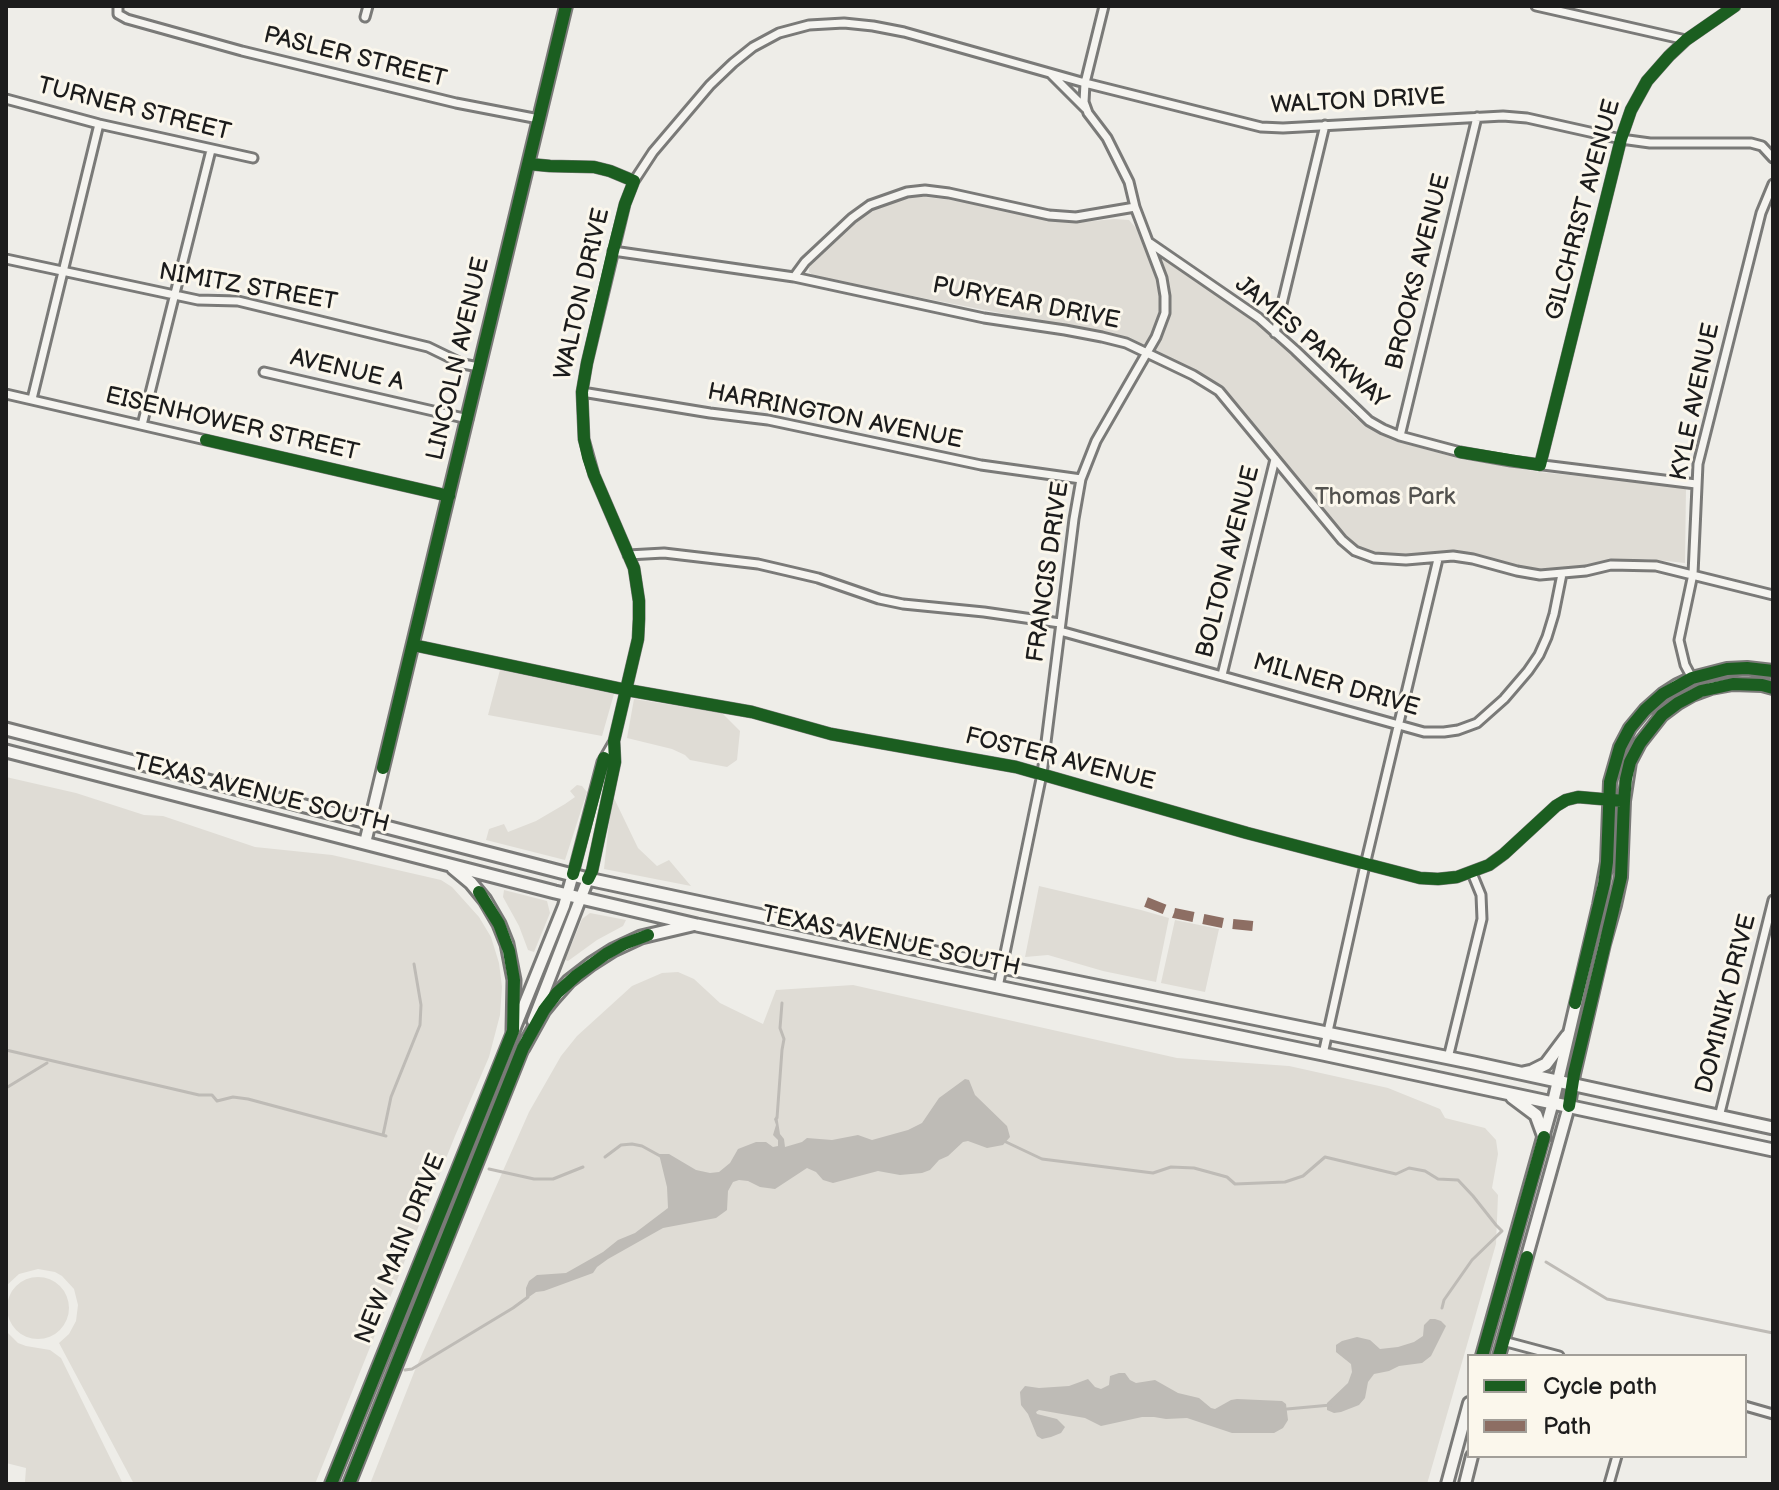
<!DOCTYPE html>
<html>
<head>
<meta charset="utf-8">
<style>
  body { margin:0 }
  #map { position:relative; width:1779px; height:1490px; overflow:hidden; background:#eeede8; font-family:"Balsamiq Sans",sans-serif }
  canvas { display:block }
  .frame { position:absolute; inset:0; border:8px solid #1c1c1c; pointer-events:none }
  .legend { position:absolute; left:1467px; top:1354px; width:280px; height:104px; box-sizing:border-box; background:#fbf7ec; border:2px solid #a29f99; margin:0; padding:10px 14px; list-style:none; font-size:24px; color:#1c1c1c }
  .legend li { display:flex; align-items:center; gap:16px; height:40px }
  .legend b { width:40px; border:2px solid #a29f99 }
</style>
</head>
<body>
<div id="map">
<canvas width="1779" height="1490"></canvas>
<div class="frame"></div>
<ul class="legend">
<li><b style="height:10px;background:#1b5e20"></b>Cycle path</li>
<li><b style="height:10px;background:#8d6e63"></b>Path</li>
</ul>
</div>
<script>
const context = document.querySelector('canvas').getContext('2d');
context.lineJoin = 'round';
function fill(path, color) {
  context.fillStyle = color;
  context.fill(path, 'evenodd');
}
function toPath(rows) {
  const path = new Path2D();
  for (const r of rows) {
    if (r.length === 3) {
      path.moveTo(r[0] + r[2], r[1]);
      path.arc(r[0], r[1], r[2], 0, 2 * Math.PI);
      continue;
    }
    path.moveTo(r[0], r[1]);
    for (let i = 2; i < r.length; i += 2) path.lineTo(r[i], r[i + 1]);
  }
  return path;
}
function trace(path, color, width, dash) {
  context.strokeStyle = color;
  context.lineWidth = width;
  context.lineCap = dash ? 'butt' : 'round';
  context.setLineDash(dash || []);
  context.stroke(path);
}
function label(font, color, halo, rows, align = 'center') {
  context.font = font + ' "Balsamiq Sans",sans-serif';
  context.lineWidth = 6;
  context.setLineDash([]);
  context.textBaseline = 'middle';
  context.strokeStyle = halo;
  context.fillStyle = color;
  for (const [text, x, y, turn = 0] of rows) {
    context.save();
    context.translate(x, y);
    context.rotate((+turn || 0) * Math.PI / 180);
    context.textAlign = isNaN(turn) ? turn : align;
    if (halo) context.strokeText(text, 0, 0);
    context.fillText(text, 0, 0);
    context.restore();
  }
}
fill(toPath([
  [917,196,958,201,1083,222,1114,219,1129,220,1159,254,1275,337,1355,418,1389,439,1460,459,1539,472,1686,487,1685,563,1648,559,1605,563,1567,571,1539,572,1448,554,1378,556,1350,548,1225,392,1206,377,1108,334,815,277,809,272,809,267,869,211,884,204],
  [500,670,614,694,602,736,488,715],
  [634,699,722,713,740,731,737,760,727,767,690,760,685,755,672,749,627,738],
  [6,777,76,793,144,815,163,816,255,847,332,855,441,880,452,887,479,917,491,937,499,963,502,987,500,1015,489,1057,455,1136,315,1484,134,1484,59,1343,69,1334,76,1321,78,1305,74,1289,62,1276,55,1272,38,1269,19,1274,6,1286],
  [577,785,582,786,587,792,565,860,486,840,489,829,504,824,508,832,536,821,565,804,575,797,570,791],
  [612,794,638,848,657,866,669,860,691,886,604,869],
  [1039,886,1141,910,1169,918,1156,982,1103,971,1048,955,1025,957],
  [504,890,547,901,550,913,534,952,528,950,519,926,503,897],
  [590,913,626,920,623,926,597,940,568,961,565,960,582,919],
  [1175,920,1219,929,1205,992,1161,983],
  [678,972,694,979,720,1003,763,1024,776,990,853,985,1177,1058,1289,1066,1388,1088,1440,1109,1445,1118,1485,1128,1496,1140,1498,1154,1492,1188,1498,1195,1496,1244,1427,1484,370,1484,415,1370,529,1112,561,1056,577,1036,632,986,662,973],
  [38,1308,31],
  [6,1331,18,1343,26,1346,50,1350,61,1358,123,1484,31,1484,25,1482,26,1468,6,1463]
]), '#dfdcd5');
fill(toPath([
  [965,1079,969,1080,975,1095,1007,1126,1010,1137,1003,1145,987,1148,968,1141,963,1142,948,1156,939,1160,930,1170,922,1173,900,1175,878,1171,833,1183,823,1180,816,1172,807,1168,775,1189,760,1187,748,1181,739,1180,733,1182,728,1191,727,1210,716,1218,663,1228,608,1259,597,1267,593,1273,544,1291,536,1292,526,1299,526,1288,529,1281,537,1275,566,1273,603,1252,618,1240,635,1233,668,1208,667,1187,659,1154,669,1154,696,1170,710,1173,719,1172,730,1163,738,1149,756,1142,766,1142,773,1147,778,1146,778,1140,773,1135,776,1125,774,1119,777,1115,780,1134,784,1139,785,1147,802,1142,807,1138,832,1140,858,1135,872,1140,908,1130,922,1123,939,1098],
  [1430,1319,1435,1319,1441,1321,1446,1326,1431,1356,1422,1363,1399,1366,1389,1371,1374,1374,1368,1382,1365,1398,1359,1405,1341,1412,1334,1413,1327,1410,1327,1403,1348,1383,1352,1372,1351,1364,1336,1352,1336,1345,1342,1341,1357,1337,1370,1340,1380,1349,1398,1347,1414,1342,1423,1336,1424,1325],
  [1119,1373,1125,1373,1130,1380,1136,1383,1155,1380,1178,1393,1199,1398,1211,1408,1215,1409,1231,1400,1237,1399,1282,1401,1286,1404,1288,1420,1283,1428,1274,1433,1232,1433,1187,1418,1166,1419,1154,1417,1142,1417,1101,1426,1085,1418,1039,1410,1036,1412,1037,1414,1057,1419,1065,1427,1061,1433,1051,1437,1042,1439,1037,1436,1028,1414,1021,1405,1020,1392,1025,1386,1039,1388,1069,1386,1088,1379,1095,1387,1101,1389,1109,1385,1110,1376]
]), '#bebbb6');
trace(toPath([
  [6,1050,199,1095,212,1095,217,1101,233,1097,248,1099,386,1136],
  [6,1088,47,1063],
  [777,1118,782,1050,784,1039,780,1028,782,1003],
  [383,1135,391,1097,420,1025,421,1005,414,964],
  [1006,1142,1042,1159,1153,1173,1171,1167,1194,1168,1227,1177,1235,1184,1285,1182,1303,1176,1325,1157,1396,1174,1409,1168,1425,1171,1438,1179,1458,1180,1473,1196,1496,1225,1502,1231,1472,1260,1444,1300,1442,1308],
  [605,1157,621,1145,632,1144,642,1146,662,1157],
  [489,1169,534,1179,553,1179,583,1167],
  [1546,1262,1607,1299,1773,1333],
  [405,1370,412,1369,513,1308,528,1297],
  [1287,1409,1331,1405]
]), '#bebbb6', 3);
const street = toPath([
  [118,6,118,14,127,19,242,51,456,103,539,119],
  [1536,6,1686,40],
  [365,17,368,6],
  [1051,74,1085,108],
  [6,99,99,124,253,158],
  [529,164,550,166,594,167,610,171,634,181],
  [1150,243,1259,318,1295,350,1369,421,1383,429,1400,436,1460,452,1511,461,1696,484],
  [613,251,794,277,984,318,1065,330,1102,337,1126,343,1193,375,1219,391,1342,540,1355,551,1374,558,1406,560,1453,556,1473,559,1517,571,1540,575,1586,571,1611,565,1656,566,1773,595],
  [6,259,198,300,238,301,428,347,463,364,479,367],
  [794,277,805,262,852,218,870,205,907,192,925,190,949,193,1049,215,1076,217,1135,207],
  [1275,333,1325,125],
  [264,372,468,419],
  [582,392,710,413,768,420,981,465,1081,479],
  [6,394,449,496],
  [32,399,99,124],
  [142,425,211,150],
  [1400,436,1477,117],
  [1540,465,1621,139,1631,110,1647,81,1669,56,1686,40,1735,6],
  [628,555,664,553,758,564,818,578,879,599,903,604,984,612,1060,623],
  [1060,631,1424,732,1444,732,1458,730,1477,723,1504,699,1528,671,1539,655,1547,637,1554,614,1562,574],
  [413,645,627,690,752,712,831,734,1016,767,1247,833,1420,878,1438,879,1457,877,1489,865,1504,854,1556,806,1566,800,1578,797,1624,801],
  [1222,675,1275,459],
  [1692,678,1685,665,1679,640,1693,574,1698,464,1761,213,1773,184],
  [573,874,602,762,613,743],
  [588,879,592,871,615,762,614,741,638,639,639,619,639,601,634,568,594,475,584,439,582,392,587,363,625,204,634,181,653,152,710,85,733,63,753,47,779,33,809,25,844,23,873,26,904,32,1085,83,1261,127,1283,128,1503,116,1527,118,1621,139,1650,143,1751,143,1762,146,1773,158],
  [998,987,1042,774,1074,519,1081,479,1096,441,1156,337,1165,313,1165,296,1162,278,1135,207,1129,182,1107,138,1088,113,1084,102,1085,83,1104,6],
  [1323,1054,1365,865,1438,559],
  [1448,1058,1482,919,1481,895,1472,873],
  [1719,1117,1773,900],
  [1503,1341,1559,1356],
  [1745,1406,1773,1414],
  [1609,1484,1617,1456]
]);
const secondary = toPath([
  [365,843,566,6],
  [533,1021,588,879],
  [1482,1356,1553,1102,1599,905,1607,862,1610,782,1620,747,1630,728,1645,710,1663,694,1677,685,1692,678,1727,669,1747,668,1773,671],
  [1499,1356,1569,1106,1574,1074,1604,944,1615,905,1621,877,1624,801,1630,762,1640,743,1662,715,1678,703,1692,695,1711,688,1733,684,1762,685,1773,688],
  [331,1484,564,906,573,874],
  [349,1484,526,1040],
  [1447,1484,1469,1403],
  [1465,1484,1472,1456]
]);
const primary = toPath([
  [6,729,588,879,1002,967,1474,1063,1773,1128],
  [6,751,555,892,697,925,1323,1054,1773,1150],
  [453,868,471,883,485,900,499,924,507,944,514,980,513,1031],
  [523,1048,544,1010,553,999,569,981,591,964,613,950,641,937,692,925],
  [1523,1073,1532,1071,1546,1064,1567,1036],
  [1512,1097,1536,1115,1544,1137]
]);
trace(street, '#7a7a78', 13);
trace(secondary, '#7a7a78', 16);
trace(primary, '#7a7a78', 17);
trace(street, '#f5f4f0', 7);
trace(secondary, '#f5f4f0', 10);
trace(primary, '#f5f4f0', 11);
trace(toPath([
  [1146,902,1174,913,1223,923,1253,926]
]), '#8d6e63', 10, [20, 10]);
trace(toPath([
  [529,164,550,166,594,167,610,171,634,181,625,204,613,251,587,363,582,392,584,439,588,457,594,475,634,568,639,601,639,619,638,639,614,741,615,762,592,871,588,879],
  [206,440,449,496],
  [1460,452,1540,465,1621,139,1631,110,1647,81,1669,56,1686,40,1735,6],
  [413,645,627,690,752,712,831,734,1016,767,1247,833,1420,878,1438,879,1457,877,1489,865,1504,854,1556,806,1566,800,1578,797,1624,801],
  [383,768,566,6],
  [573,874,604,758],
  [1575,1003,1604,884,1607,862,1610,782,1620,747,1630,728,1645,710,1663,694,1692,678,1727,669,1747,668,1773,671],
  [1569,1106,1574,1074,1621,877,1624,801,1626,779,1630,762,1640,743,1662,715,1678,703,1701,691,1733,684,1762,685,1773,688],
  [1482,1356,1544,1137],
  [1499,1356,1527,1257],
  [331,1484,513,1031,514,980,509,951,499,924,479,892],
  [349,1484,523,1048,544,1010,557,993,577,975,606,954,624,944,648,935]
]), '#1b5e20', 12);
label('24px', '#1c1c1c', '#fbf7ec', [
  ["PASLER STREET",355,58,14],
  ["WALTON DRIVE",1358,102,-3],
  ["TURNER STREET",134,110,14],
  ["GILCHRIST AVENUE",1584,210,-75],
  ["BROOKS AVENUE",1419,272,-76],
  ["NIMITZ STREET",248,288,10],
  ["WALTON DRIVE",583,294,-77],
  ["PURYEAR DRIVE",1026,304,11],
  ["JAMES PARKWAY",1311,343,40],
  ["LINCOLN AVENUE",459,359,-77],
  ["AVENUE A",347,371,13],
  ["KYLE AVENUE",1696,402,-78],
  ["HARRINGTON AVENUE",835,417,11],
  ["EISENHOWER STREET",232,425,13],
  ["BOLTON AVENUE",1229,562,-76],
  ["FRANCIS DRIVE",1049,572,-82],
  ["MILNER DRIVE",1336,686,16],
  ["FOSTER AVENUE",1060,760,14],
  ["TEXAS AVENUE SOUTH",261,794,14],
  ["TEXAS AVENUE SOUTH",891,942,12],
  ["DOMINIK DRIVE",1727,1004,-76],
  ["NEW MAIN DRIVE",401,1249,-68]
]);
label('24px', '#53524f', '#fbf7ec', [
  ["Thomas Park",1385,498]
]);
</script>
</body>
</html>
